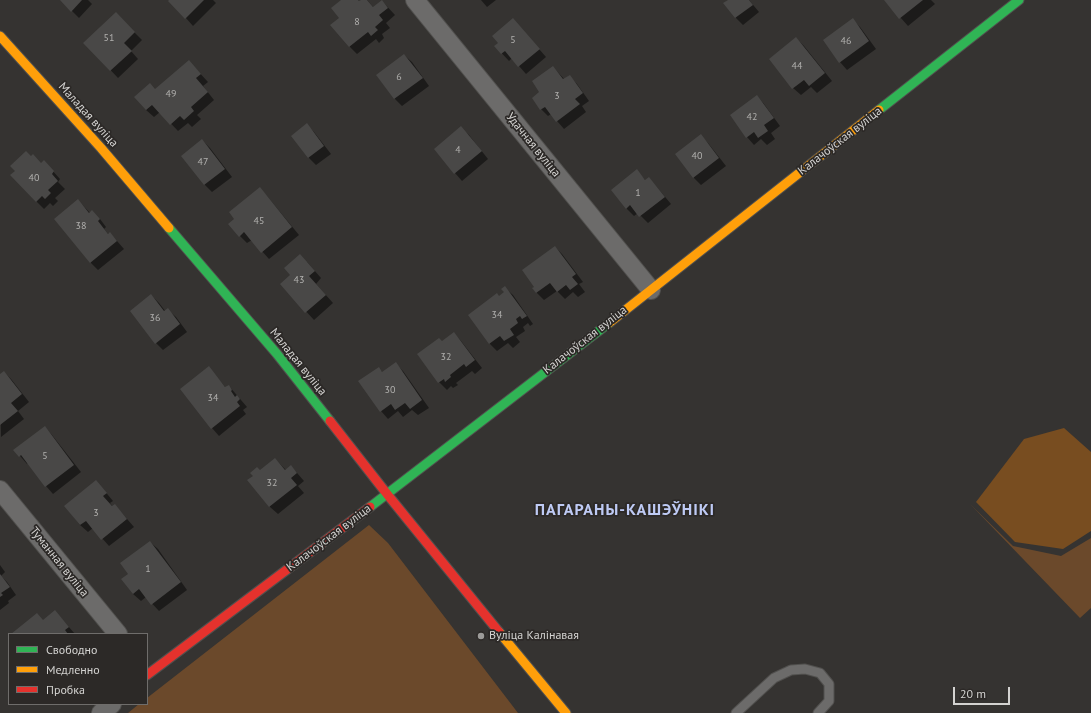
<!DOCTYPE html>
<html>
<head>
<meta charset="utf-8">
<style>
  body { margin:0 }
  #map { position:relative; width:1091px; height:713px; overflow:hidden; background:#353331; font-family:"PT Sans",sans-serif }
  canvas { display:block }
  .legend { position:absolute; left:8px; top:633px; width:140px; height:72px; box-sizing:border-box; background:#2c2927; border:1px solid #6f6d6b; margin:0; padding:5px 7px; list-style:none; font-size:12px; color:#d4d3d1 }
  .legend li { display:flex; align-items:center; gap:8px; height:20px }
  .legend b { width:20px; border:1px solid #6f6d6b }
  .scale { position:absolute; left:953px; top:687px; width:57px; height:18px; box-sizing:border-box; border:2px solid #d4d3d1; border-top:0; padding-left:5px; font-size:12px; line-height:14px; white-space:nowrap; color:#d4d3d1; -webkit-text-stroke:3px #2c2927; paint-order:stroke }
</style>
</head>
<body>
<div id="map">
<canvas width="1091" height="713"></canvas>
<ul class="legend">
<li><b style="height:5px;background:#30b455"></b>Свободно</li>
<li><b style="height:5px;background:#ff9f0a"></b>Медленно</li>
<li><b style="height:5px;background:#e5322d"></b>Пробка</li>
</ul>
<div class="scale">20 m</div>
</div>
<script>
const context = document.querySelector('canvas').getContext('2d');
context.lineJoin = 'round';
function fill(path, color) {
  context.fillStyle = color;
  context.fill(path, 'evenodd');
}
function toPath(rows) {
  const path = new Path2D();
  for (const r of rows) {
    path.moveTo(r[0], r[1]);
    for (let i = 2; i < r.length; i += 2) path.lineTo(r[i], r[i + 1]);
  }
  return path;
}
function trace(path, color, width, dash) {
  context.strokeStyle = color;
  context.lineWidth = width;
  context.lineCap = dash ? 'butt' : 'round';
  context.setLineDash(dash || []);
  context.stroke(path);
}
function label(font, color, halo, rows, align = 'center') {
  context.font = font + ' "PT Sans",sans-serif';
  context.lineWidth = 3.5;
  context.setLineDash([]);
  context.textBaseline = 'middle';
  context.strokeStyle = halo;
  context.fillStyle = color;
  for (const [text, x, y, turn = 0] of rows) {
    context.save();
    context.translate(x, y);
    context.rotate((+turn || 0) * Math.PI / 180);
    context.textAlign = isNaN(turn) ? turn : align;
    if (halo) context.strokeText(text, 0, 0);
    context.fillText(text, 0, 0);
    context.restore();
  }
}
fill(toPath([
  [970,504,1013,546,1061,556,1091,538,1091,608,1080,618],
  [369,525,388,543,518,713,128,713,139,704,147,704,147,698]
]), '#6b492b');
fill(toPath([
  [1064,428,1091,452,1091,531,1063,549,1015,542,976,502,1024,439]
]), '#784d20');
fill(toPath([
  [61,0,88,0,92,4,79,18],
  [170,0,213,0,216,3,193,26],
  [342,0,358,0,360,2,362,0,367,0,374,8,382,1,395,15,386,23,390,28,382,34,384,38,379,43,376,39,357,54,350,47,332,25,340,18],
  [481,0,496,0,487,7],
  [729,0,749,0,759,12,743,25,736,18,725,3],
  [885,0,931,0,935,4,908,26],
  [513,19,546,57,526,74,512,58,509,61,495,46,499,43],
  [853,20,860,27,876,49,847,70,840,62],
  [123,21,142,40,131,51,138,59,118,78,85,43],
  [796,38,804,46,832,81,817,93,811,87,801,95,793,88,770,59],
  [404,55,412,62,429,86,402,106,395,99,377,76],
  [553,67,565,80,569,76,577,84,589,101,582,106,586,112,564,129,551,114,548,116,541,109,541,92],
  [196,69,208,82,203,86,214,100,197,115,201,119,192,127,188,123,178,131,160,112,154,117,146,110,156,90],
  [757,96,764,104,780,126,771,133,775,139,767,145,761,139,754,145,747,137,731,116],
  [307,125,314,132,331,154,316,165,309,158,292,136],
  [461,128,469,135,488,159,462,181,455,173],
  [701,136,708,143,726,166,701,185,694,178,677,154],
  [202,140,210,148,232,177,212,192,205,185,182,156],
  [41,164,51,169,60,179,58,182,65,189,55,198,58,201,53,206,50,203,44,209,36,201],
  [637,171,646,181,649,178,656,186,671,204,648,223,638,213,634,216,626,208],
  [260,189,267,196,299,235,269,259,252,240,247,243,240,236,235,219],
  [78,200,90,213,100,219,106,227,104,229,108,234,110,233,124,249,98,270,91,263,56,219],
  [555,247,562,254,583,282,579,284,585,292,578,297,573,292,565,299,557,291,544,300,533,289],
  [307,262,321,278,316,284,333,303,314,320,281,284],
  [505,288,513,295,533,324,530,326,528,323,523,327,525,331,516,337,520,342,513,348,508,343,497,351,490,344,469,315,500,297,505,293],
  [151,295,159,303,166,312,168,310,176,317,187,332,163,350,156,343],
  [454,333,461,341,482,368,475,374,472,371,456,383,458,385,453,388,451,386,447,390,439,382,418,355,442,342],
  [396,364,403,371,429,408,418,415,412,410,403,417,398,411,388,419,381,411,378,368,383,373],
  [208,367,226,388,229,386,247,407,243,410,246,414,219,436,212,428],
  [4,372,11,379,29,402,18,411,24,419,1,437,0,375],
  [45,427,52,435,81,472,53,494,46,486,28,463,27,464,15,450],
  [275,459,286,470,291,466,304,481,298,486,304,493,278,514,270,507,249,480],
  [103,489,113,501,110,503,113,507,115,505,134,527,109,546,93,528,88,532,80,525,65,506],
  [150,542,158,549,187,590,159,611,146,597,141,601,133,594,129,574],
  [0,565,5,572,1,576,7,582,16,595,8,601,9,603,0,610],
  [55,611,75,634,13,634,43,621]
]), '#0007');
fill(toPath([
  [60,0,82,0,71,12],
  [169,0,204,0,185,19,168,1],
  [341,0,358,0,359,1,361,0,367,0,373,7,382,0,388,8,379,15,383,20,375,27,378,30,371,36,368,32,349,47,330,25,339,18,331,8],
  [728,0,749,0,753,5,735,18,723,3],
  [884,0,923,0,899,19],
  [116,12,135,32,124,43,132,51,110,71,83,43],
  [513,18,540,49,518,67,505,51,501,54,494,46,498,43,492,36],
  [853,18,869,41,839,63,823,40],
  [796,37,825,73,809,86,804,80,792,89,769,59],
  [404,54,423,78,394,99,376,75],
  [189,60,201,74,196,78,208,92,191,107,194,111,184,120,180,116,170,125,152,105,146,110,134,97,150,83,155,89],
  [553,66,563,79,570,75,583,93,575,99,580,104,556,122,545,107,540,110,532,98,539,92,532,81],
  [757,95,774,118,764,125,768,131,758,138,754,132,746,138,730,115],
  [307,123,324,146,308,158,291,136],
  [461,126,482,151,454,174,434,149],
  [701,134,719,158,693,178,675,154],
  [202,139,225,169,204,185,181,156],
  [26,151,31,156,33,154,41,163,44,160,54,171,52,174,58,181,48,190,51,193,45,199,42,196,36,202,10,175,15,171,10,166],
  [637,169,645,180,649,177,665,197,639,217,630,205,626,209,611,190],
  [260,187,292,227,261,253,244,232,239,237,228,224,234,219,229,212],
  [78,199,89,213,92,210,100,219,98,221,108,234,110,232,117,241,90,263,54,219],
  [555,246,576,274,572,277,578,284,570,290,566,285,557,292,550,283,536,293,532,288,534,287,522,270],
  [300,254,315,271,309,276,326,295,305,313,280,284,290,275,284,268],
  [505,286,527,316,522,319,520,316,516,319,518,323,510,329,514,335,504,341,500,336,489,344,468,315,497,293,499,296,504,292,501,289],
  [151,294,164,311,168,308,180,324,155,344,130,311],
  [454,332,475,360,466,367,464,364,450,375,451,377,445,382,444,379,438,383,417,354,439,338,442,341],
  [396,362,422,400,410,409,405,403,395,410,391,404,380,412,358,381,379,367,382,372],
  [209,366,225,387,229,385,232,390,231,391,235,397,237,395,240,399,237,402,240,406,211,429,180,389],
  [4,371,22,394,11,403,18,411,0,425,0,374],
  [45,426,74,465,45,487,21,455,19,457,13,450],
  [275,458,285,470,291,465,297,473,291,478,297,485,269,507,247,480,253,476,250,473,257,467,260,470],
  [96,480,107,493,103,496,112,506,115,504,127,519,101,540,86,521,80,525,64,506],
  [150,541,181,582,151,605,139,589,133,594,121,579,128,574,120,563],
  [0,574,10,587,1,593,3,595,0,597],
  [55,610,69,627,65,630,68,634,11,634,37,613,43,620]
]), '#494847');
const lane = toPath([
  [736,713,774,678,791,670,805,669,820,673,829,684,829,701,818,713]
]);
const street = toPath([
  [415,0,651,290],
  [0,490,118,634],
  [101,713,112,704]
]);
const fast = toPath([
  [879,110,1019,0],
  [169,228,277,354,330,421],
  [370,507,609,323]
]);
const slow = toPath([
  [0,36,101,148,169,228],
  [609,323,879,110],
  [499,632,566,713]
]);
const jam = toPath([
  [330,421,387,494,499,632],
  [147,675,370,507]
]);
trace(lane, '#51504e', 11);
trace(street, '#51504e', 20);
trace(fast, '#51504e', 11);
trace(slow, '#51504e', 11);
trace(jam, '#51504e', 11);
trace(lane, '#6c6b6a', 9);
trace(street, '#6c6b6a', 18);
trace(fast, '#30b455', 9);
trace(slow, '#ff9f0a', 9);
trace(jam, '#e5322d', 9);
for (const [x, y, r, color] of [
  [481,636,4,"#9c9b99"]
]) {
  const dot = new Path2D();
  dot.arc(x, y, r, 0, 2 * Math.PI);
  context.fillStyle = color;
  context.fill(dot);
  trace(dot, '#2c2927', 1.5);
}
label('10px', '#b1b0ae', null, [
  ["8",357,22],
  ["51",109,38],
  ["5",513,40],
  ["46",846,41],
  ["44",797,66],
  ["6",399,77],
  ["49",171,94],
  ["3",557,96],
  ["42",752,117],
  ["4",458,150],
  ["40",697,156],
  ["47",203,162],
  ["40",34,178],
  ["1",638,193],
  ["45",259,221],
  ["38",81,226],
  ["43",299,280],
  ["34",497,315],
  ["36",155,318],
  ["32",446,357],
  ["30",390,390],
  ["34",213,398],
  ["5",45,456],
  ["32",272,483],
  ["3",96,513],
  ["1",148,569]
]);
label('12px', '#d4d3d1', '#2c2927', [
  ["Маладая вуліца",88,115,48],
  ["Калачоўская вуліца",840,141,-38],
  ["Удачная вуліца",533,145,51],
  ["Калачоўская вуліца",585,340,-38],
  ["Маладая вуліца",298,362,51],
  ["Калачоўская вуліца",329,538,-37],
  ["Туманная вуліца",59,562,51]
]);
label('12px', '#d4d3d1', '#2c2927', [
  ["Вуліца Калінавая",489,636]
], 'left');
context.letterSpacing = '1px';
label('bold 16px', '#becaf4', '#2c2927', [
  ["ПАГАРАНЫ-КАШЭЎНІКІ",625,510]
]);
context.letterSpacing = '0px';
</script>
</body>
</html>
